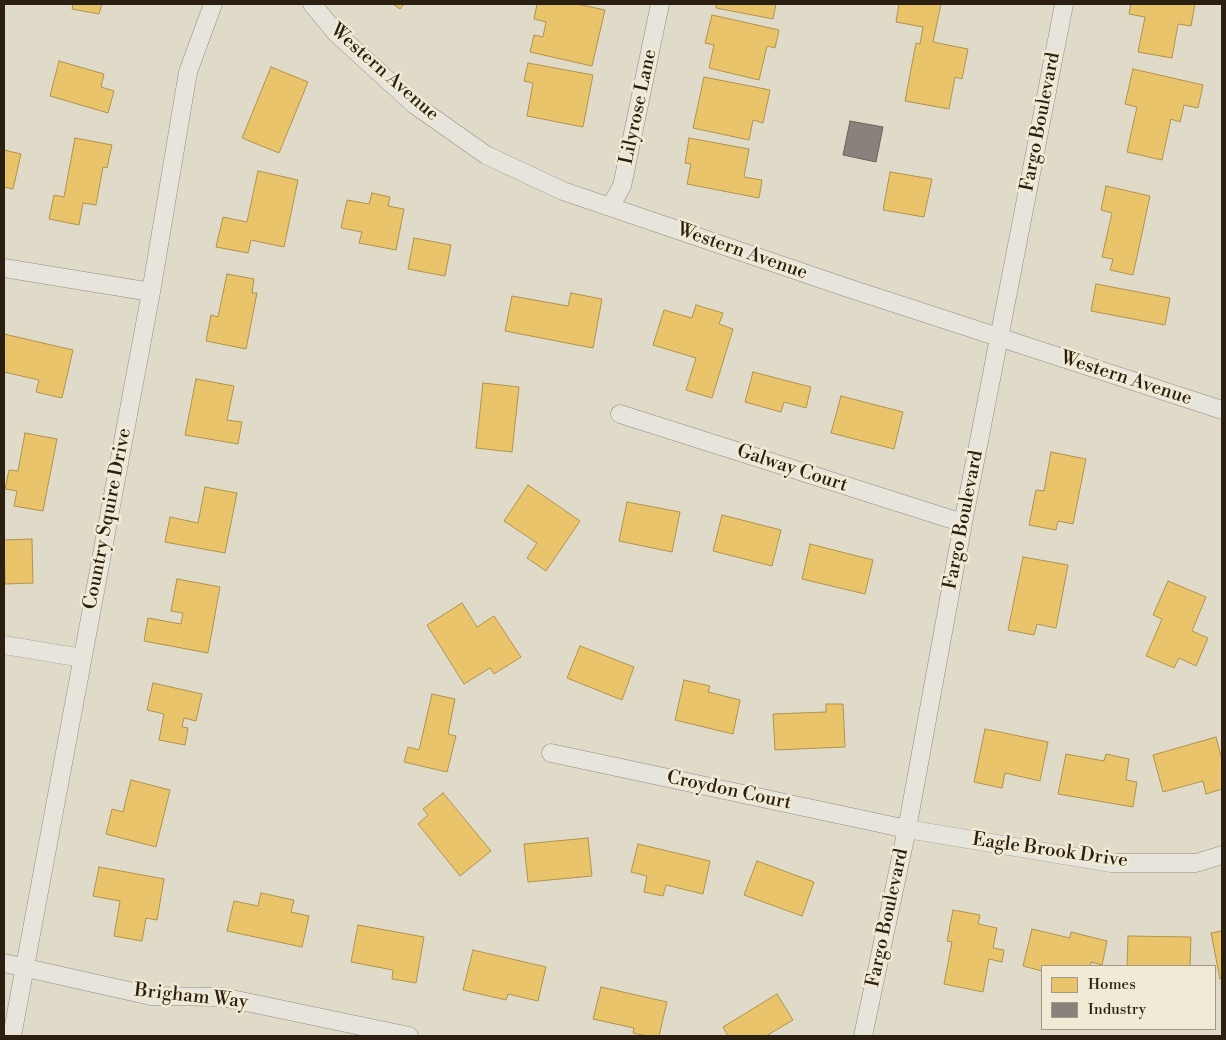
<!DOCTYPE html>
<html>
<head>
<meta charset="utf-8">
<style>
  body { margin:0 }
  #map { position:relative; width:1226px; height:1040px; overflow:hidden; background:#e0dbc9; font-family:"Libre Bodoni",serif }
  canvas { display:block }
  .frame { position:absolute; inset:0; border:5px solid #2a1f10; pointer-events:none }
  .legend { position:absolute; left:1041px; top:965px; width:175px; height:65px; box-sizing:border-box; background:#f1ebd5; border:1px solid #a19986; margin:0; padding:6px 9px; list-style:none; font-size:15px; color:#2a1f10 }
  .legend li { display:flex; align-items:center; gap:10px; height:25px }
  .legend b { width:25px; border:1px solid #a19986 }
</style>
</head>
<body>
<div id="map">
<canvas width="1226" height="1040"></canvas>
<div class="frame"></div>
<ul class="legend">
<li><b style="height:14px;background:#e9c46a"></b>Homes</li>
<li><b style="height:14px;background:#8a817c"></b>Industry</li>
</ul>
</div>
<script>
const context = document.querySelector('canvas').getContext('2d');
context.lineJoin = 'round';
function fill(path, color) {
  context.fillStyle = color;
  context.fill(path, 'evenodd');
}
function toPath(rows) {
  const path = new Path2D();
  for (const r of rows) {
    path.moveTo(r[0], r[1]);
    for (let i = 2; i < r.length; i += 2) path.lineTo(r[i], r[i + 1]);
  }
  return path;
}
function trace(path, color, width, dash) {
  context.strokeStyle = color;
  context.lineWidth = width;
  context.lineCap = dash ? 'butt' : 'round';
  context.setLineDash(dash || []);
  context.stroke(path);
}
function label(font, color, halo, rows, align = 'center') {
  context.font = font + ' "Libre Bodoni",serif';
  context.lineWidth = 5;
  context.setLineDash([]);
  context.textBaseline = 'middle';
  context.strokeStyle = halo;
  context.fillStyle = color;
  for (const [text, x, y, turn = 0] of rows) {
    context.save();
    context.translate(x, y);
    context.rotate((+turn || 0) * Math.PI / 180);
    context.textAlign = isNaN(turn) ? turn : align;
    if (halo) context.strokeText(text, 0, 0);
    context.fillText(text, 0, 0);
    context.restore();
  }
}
const homes = toPath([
  [73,4,102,4,99,14,72,9,73,4],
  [393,4,404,4,400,9,393,4],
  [537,4,577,4,605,10,592,66,530,52,534,35,543,37,546,22,534,19,537,4],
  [716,4,776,4,773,19,716,8,716,4],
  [899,4,941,4,933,42,968,49,962,79,955,77,949,109,905,101,916,43,920,44,923,27,896,22,899,4],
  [1131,4,1195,4,1191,26,1178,24,1172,58,1138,52,1145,17,1129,14,1131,4],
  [712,15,779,30,775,48,767,46,759,80,709,68,714,45,705,43,712,15],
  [59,61,104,74,101,87,114,91,108,113,50,96,59,61],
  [528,63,593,75,583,127,527,116,533,83,524,81,528,63],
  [271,67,308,82,279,153,242,138,271,67],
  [1133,69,1203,85,1198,108,1184,105,1180,122,1171,119,1162,160,1127,152,1137,107,1125,104,1133,69],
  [704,77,770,90,763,123,753,120,749,140,693,128,704,77],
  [75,138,112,145,107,168,103,167,96,205,83,203,79,225,49,219,54,195,64,197,75,138],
  [689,138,749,149,744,177,762,180,759,198,687,184,691,164,685,163,689,138],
  [4,150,21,154,13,189,4,187,4,150],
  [258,171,298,180,284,247,251,240,248,253,216,247,223,217,247,222,258,171],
  [890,172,932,179,924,217,883,210,890,172],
  [1106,186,1150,196,1133,275,1110,270,1113,259,1102,257,1112,213,1101,210,1106,186],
  [372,193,390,197,388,206,404,209,396,250,359,243,362,232,341,228,347,200,369,204,372,193],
  [414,238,451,245,445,276,408,269,414,238],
  [227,274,254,279,252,293,257,293,246,349,206,341,211,315,218,317,227,274],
  [1096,284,1170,298,1165,325,1091,311,1096,284],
  [571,293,602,299,593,348,505,331,512,296,568,306,571,293],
  [696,305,723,313,719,324,733,329,712,398,686,390,696,358,653,345,664,310,692,318,696,305],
  [4,334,73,350,62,398,36,392,39,380,4,372,4,334],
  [753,372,811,387,806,408,784,402,781,412,745,402,753,372],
  [196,379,234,386,227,420,242,422,238,444,185,435,196,379],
  [483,383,519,387,512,452,476,448,483,383],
  [841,396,903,412,894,449,831,433,841,396],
  [25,433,57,439,43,511,14,506,17,491,5,489,9,470,18,471,25,433],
  [1051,452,1086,459,1073,524,1058,521,1056,530,1029,525,1036,490,1044,491,1051,452],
  [528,485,580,521,546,571,527,558,537,543,504,521,528,485],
  [205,487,237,493,225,553,165,542,170,517,198,523,205,487],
  [627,502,680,512,672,552,619,541,627,502],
  [722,515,781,530,772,566,713,551,722,515],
  [32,539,33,583,5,584,4,540,32,539],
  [810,544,873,560,865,594,802,579,810,544],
  [1023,557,1068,565,1056,628,1037,624,1034,635,1008,630,1023,557],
  [177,579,220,587,208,653,144,641,148,618,181,624,183,613,171,611,177,579],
  [1168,581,1206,597,1192,631,1208,638,1196,666,1179,658,1174,668,1146,656,1162,619,1153,615,1168,581],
  [462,603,477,627,494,616,521,657,494,674,490,668,464,684,427,625,462,603],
  [580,646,634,667,622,700,567,678,580,646],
  [684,680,710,686,708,692,740,700,733,734,675,720,684,680],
  [153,683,202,694,196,721,184,718,182,727,188,728,185,745,159,740,164,714,147,710,153,683],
  [432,694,455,699,448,734,456,736,447,772,404,762,408,747,419,750,432,694],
  [826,704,843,704,845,747,775,750,773,714,826,712,826,704],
  [985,729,1048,742,1040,781,1005,773,1002,788,974,782,985,729],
  [1216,737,1222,760,1222,789,1206,794,1203,781,1163,792,1153,755,1216,737],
  [1066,754,1104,761,1106,754,1129,759,1126,780,1137,782,1133,807,1058,794,1066,754],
  [131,780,170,790,156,847,106,834,112,809,123,812,131,780],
  [443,793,491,851,460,876,418,824,428,815,423,809,443,793],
  [588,838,592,876,528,882,524,844,588,838],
  [638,844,710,861,703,894,666,885,663,896,644,892,647,876,631,872,638,844],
  [757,861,814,882,802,916,744,895,757,861],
  [99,867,164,879,157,920,146,918,142,941,114,936,120,901,93,896,99,867],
  [261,893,294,900,291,912,309,916,302,947,227,931,234,901,258,906,261,893],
  [953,910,980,915,978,924,997,928,993,948,1004,950,1002,962,989,959,983,992,944,984,952,942,947,941,953,910],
  [358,925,424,937,416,983,392,979,393,970,351,962,358,925],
  [1032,929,1070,938,1071,932,1107,941,1102,965,1091,962,1090,966,1042,966,1042,971,1023,966,1032,929],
  [1222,931,1222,978,1220,979,1211,933,1222,931],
  [1128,936,1191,937,1190,966,1127,966,1128,936],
  [473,950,546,967,538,1001,508,994,506,1000,463,990,473,950],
  [601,987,667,1002,659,1036,647,1036,633,1033,634,1028,593,1019,601,987],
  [777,994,793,1020,766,1036,728,1036,723,1027,777,994]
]);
fill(homes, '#e9c46a');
trace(homes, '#b0924f', 1);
const industry = toPath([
  [850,121,883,127,876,162,843,155,850,121]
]);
fill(industry, '#8a817c');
trace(industry, '#6d645c', 1);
const minor = toPath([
  [312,4,336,33,415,105,486,155,563,191,848,288,1222,410],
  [610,207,622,186,660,4],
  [4,268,151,292],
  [620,414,963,523],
  [4,645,82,658],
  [551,753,907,829,1111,863,1196,863,1222,855],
  [4,963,151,996,222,997,409,1036],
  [12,1036,151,292,188,72,213,4],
  [863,1036,907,829,963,523,1064,4]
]);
trace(minor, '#918c81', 19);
trace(minor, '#e7e4db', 18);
label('19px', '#2a1f10', '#f1ebd5', [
  ["Western Avenue",384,73,41],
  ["Lilyrose Lane",639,107,-78],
  ["Fargo Boulevard",1041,122,-79],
  ["Western Avenue",742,252,19],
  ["Western Avenue",1126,379,18],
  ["Galway Court",792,469,18],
  ["Country Squire Drive",108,519,-79],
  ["Fargo Boulevard",964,520,-79],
  ["Croydon Court",729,791,12],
  ["Eagle Brook Drive",1050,851,8],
  ["Fargo Boulevard",888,918,-78],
  ["Brigham Way",191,997,6]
]);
</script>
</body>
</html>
